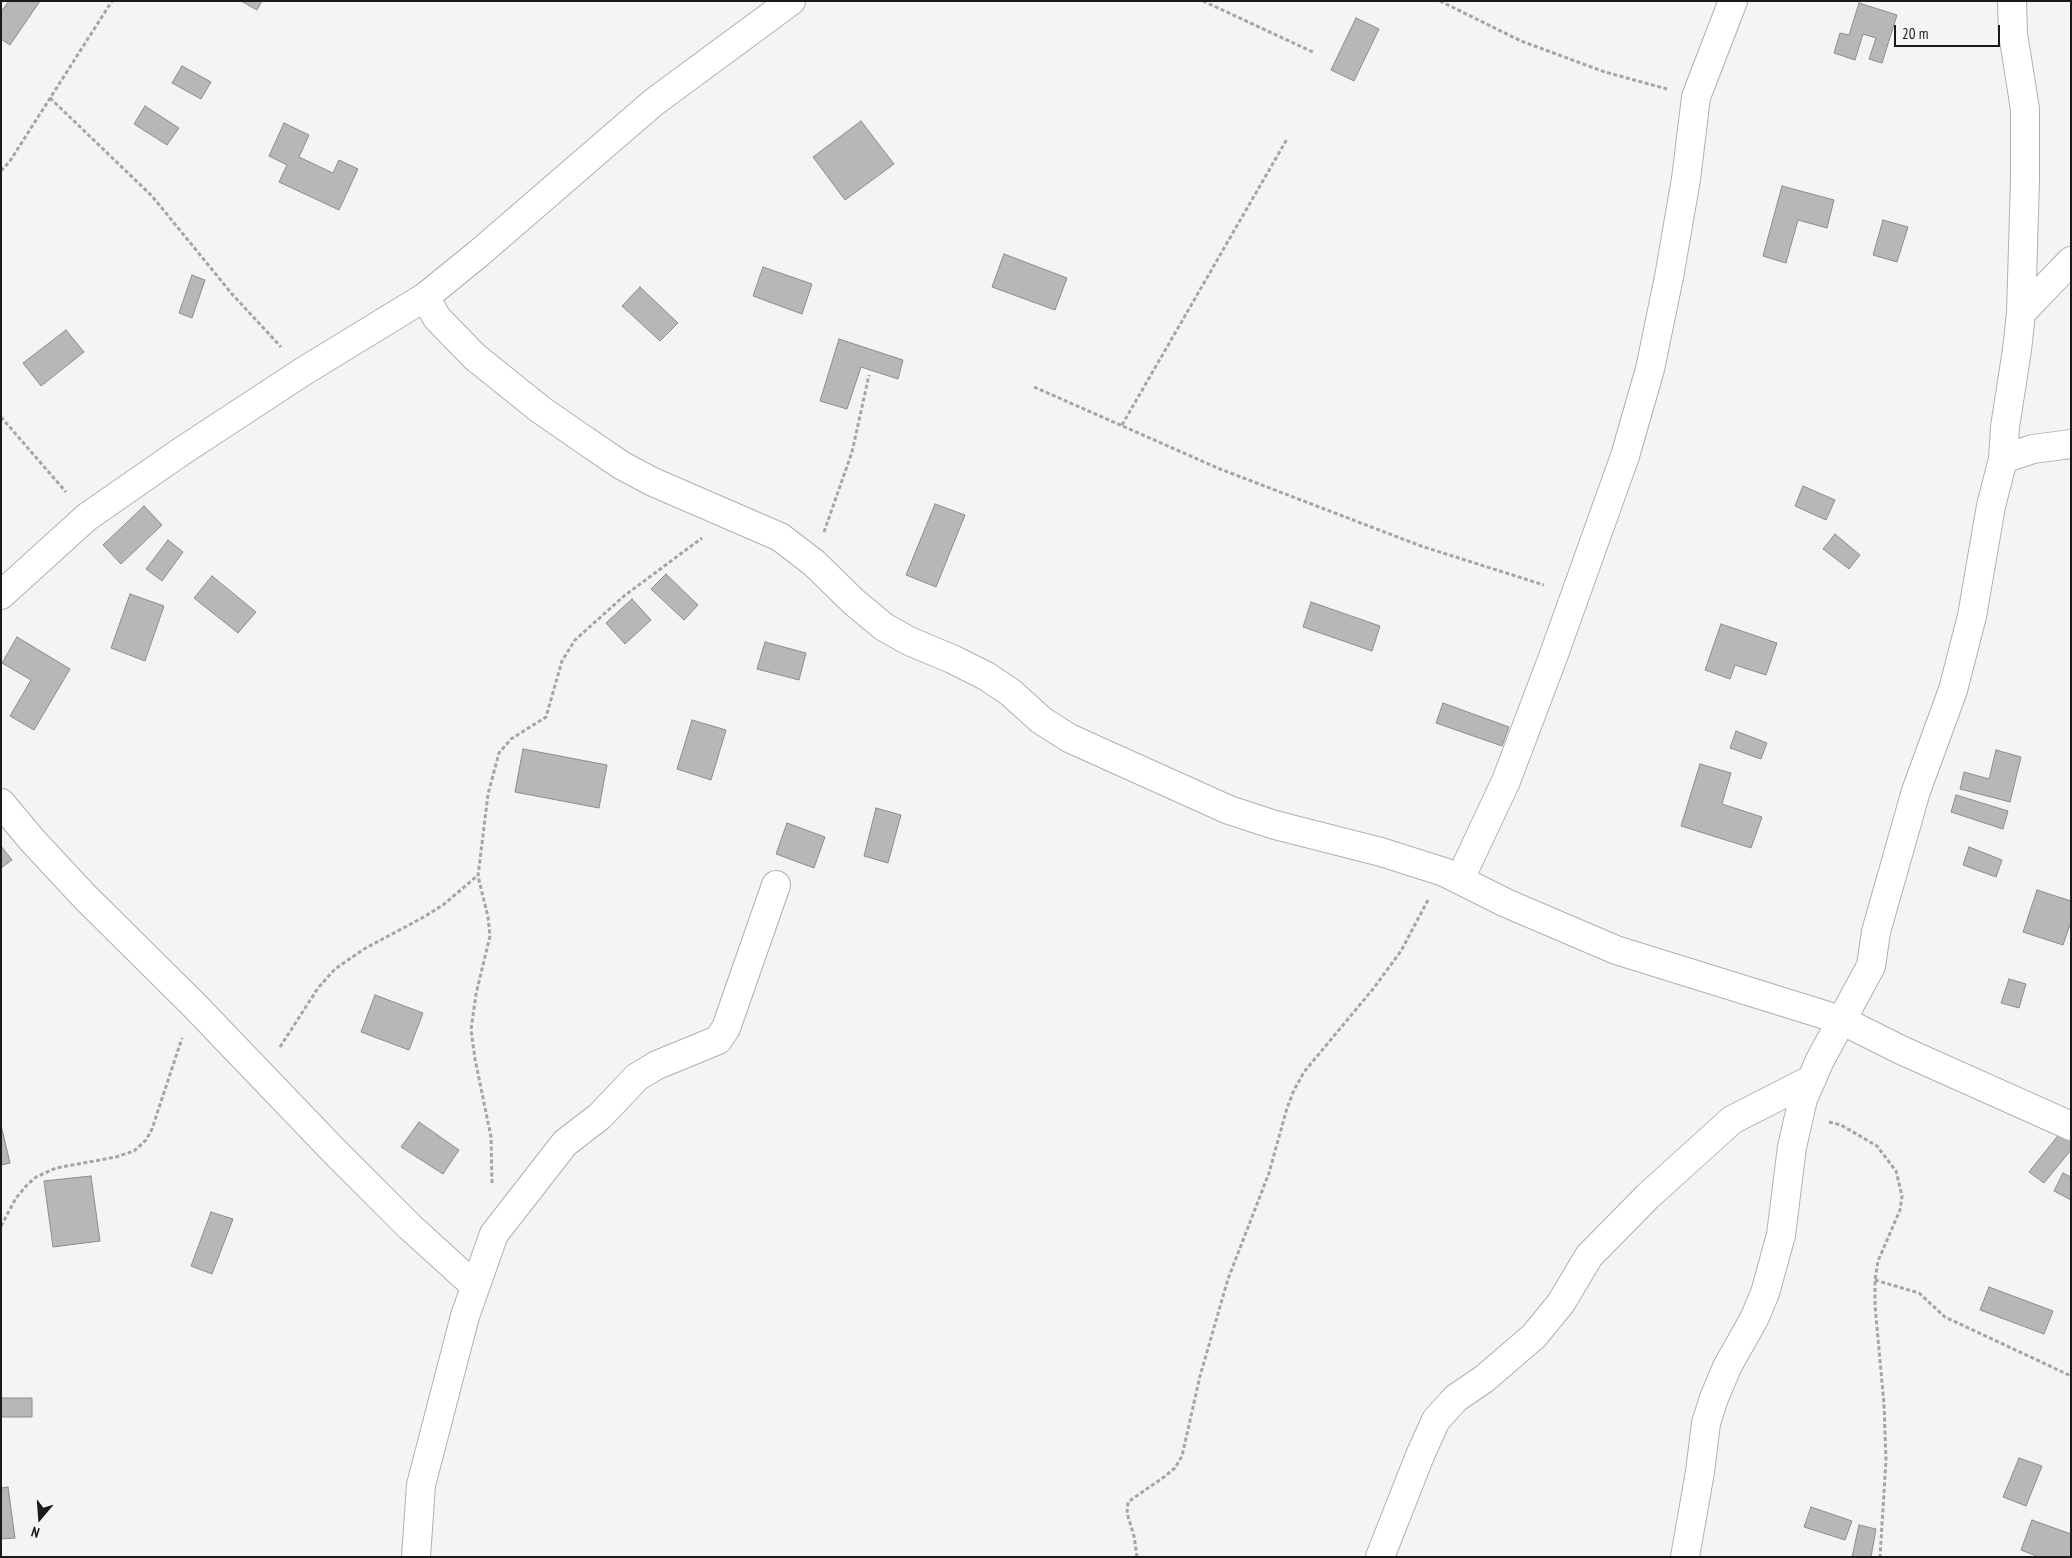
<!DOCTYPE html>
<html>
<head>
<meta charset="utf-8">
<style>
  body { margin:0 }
  #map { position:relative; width:2072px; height:1558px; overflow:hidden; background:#f6f3f6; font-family:"PT Sans Narrow",sans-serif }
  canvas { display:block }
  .frame { position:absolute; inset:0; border:2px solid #1b1a1b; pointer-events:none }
  .north { position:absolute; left:15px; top:1493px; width:50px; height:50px; -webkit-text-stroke:4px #f6f3f6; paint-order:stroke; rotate:198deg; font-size:14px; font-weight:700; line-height:20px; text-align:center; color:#1b1a1b }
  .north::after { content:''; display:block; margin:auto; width:18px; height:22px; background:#1b1a1b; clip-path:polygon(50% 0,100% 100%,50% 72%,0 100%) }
  .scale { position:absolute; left:1894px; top:25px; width:106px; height:22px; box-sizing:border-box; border:2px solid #1b1a1b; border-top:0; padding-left:6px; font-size:15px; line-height:18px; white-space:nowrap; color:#1b1a1b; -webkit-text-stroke:4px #f6f3f6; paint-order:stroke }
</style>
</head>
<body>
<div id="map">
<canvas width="2072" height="1558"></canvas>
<div class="frame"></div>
<div class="north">N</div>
<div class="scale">20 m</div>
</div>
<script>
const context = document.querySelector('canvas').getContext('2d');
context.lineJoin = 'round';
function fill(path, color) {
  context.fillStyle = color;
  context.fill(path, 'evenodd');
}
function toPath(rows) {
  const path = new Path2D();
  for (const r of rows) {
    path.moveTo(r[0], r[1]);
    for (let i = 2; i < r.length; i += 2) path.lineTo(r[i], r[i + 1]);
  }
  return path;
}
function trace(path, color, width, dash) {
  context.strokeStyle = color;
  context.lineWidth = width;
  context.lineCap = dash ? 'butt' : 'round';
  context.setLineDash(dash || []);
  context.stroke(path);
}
const building = toPath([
  [9,1,40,1,10,45,1,39,1,12,9,1],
  [241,1,262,1,257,10,241,1],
  [1859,3,1897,15,1882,63,1869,59,1876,38,1863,34,1855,60,1834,53,1840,33,1849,35,1859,3],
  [1356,18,1379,29,1354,81,1331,70,1356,18],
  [182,66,211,82,201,99,172,83,182,66],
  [145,106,179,128,167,145,134,124,145,106],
  [861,121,894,164,845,200,813,157,861,121],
  [284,123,309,135,299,157,333,173,339,160,358,169,339,210,279,182,287,165,269,156,284,123],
  [1782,186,1834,200,1827,228,1798,220,1786,263,1763,256,1782,186],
  [1883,220,1908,227,1897,262,1873,255,1883,220],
  [1004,254,1067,278,1055,310,992,287,1004,254],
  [763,267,812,284,802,314,753,296,763,267],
  [192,275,205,280,192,318,179,313,192,275],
  [640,287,678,323,660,341,622,306,640,287],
  [66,330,84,352,41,386,23,363,66,330],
  [839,339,903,360,898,379,861,367,847,409,820,401,839,339],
  [1803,486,1835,500,1826,520,1795,506,1803,486],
  [935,504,965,515,936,587,906,575,935,504],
  [144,506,162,525,121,564,103,545,144,506],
  [1835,534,1860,555,1849,569,1823,549,1835,534],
  [168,540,183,552,162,581,146,569,168,540],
  [666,574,698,605,684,620,651,589,666,574],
  [212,576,256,612,238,633,194,598,212,576],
  [130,594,164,606,145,661,111,648,130,594],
  [632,599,651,620,625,644,606,623,632,599],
  [1311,602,1380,626,1372,651,1303,627,1311,602],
  [1721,624,1777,643,1766,675,1735,665,1730,679,1705,670,1721,624],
  [17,637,70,669,34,730,10,716,31,680,2,663,17,637],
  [765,642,806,653,799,680,757,669,765,642],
  [1443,703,1509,727,1502,746,1436,723,1443,703],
  [692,720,726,730,711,780,677,769,692,720],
  [1736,731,1767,743,1761,759,1730,748,1736,731],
  [523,749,607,765,599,808,515,792,523,749],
  [1996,750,2021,757,2010,802,1960,789,1964,772,1989,779,1996,750],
  [1700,764,1731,773,1722,804,1762,817,1751,848,1681,826,1700,764],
  [1956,795,2008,811,2003,829,1951,812,1956,795],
  [876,808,901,815,888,863,864,856,876,808],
  [787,823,825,837,814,868,776,854,787,823],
  [1,846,12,860,1,868,1,846],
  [1969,847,2002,860,1996,877,1963,865,1969,847],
  [2037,890,2071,901,2071,922,2063,945,2023,932,2037,890],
  [2009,979,2026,984,2019,1008,2001,1003,2009,979],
  [375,995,423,1013,409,1050,361,1032,375,995],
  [419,1122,459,1150,443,1174,401,1147,419,1122],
  [1,1125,10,1163,1,1165,1,1125],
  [2064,1128,2071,1133,2071,1150,2044,1183,2029,1172,2064,1128],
  [2063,1173,2071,1177,2071,1200,2054,1191,2063,1173],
  [91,1176,100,1241,53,1247,44,1181,91,1176],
  [211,1212,233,1219,212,1274,191,1266,211,1212],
  [1989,1287,2053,1311,2044,1334,1980,1310,1989,1287],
  [1,1398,32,1398,32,1417,1,1417,1,1398],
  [2019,1458,2042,1466,2026,1506,2003,1497,2019,1458],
  [8,1487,15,1538,1,1539,1,1488,8,1487],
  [1811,1507,1852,1521,1845,1540,1804,1527,1811,1507],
  [2032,1520,2071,1534,2071,1557,2039,1557,2021,1550,2032,1520],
  [1859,1525,1876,1529,1871,1557,1852,1557,1859,1525]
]);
fill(building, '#b8b6b8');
trace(building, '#8d8b8d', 1);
const minor = toPath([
  [425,297,437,318,475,357,541,410,583,439,621,465,653,482,780,537,814,563,854,602,884,627,909,641,952,659,986,676,1010,692,1041,720,1069,738,1229,810,1275,825,1381,852,1444,872,1506,903,1616,950,1841,1020,1901,1050,2071,1126],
  [2021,313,2071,261],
  [2003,459,2033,449,2071,444],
  [1,595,87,517,182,451,304,371,425,297,478,254,654,102,791,1],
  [1,803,32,840,85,897,194,1005,335,1152,410,1227,475,1286],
  [1460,879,1506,781,1553,657,1625,456,1650,369,1669,277,1686,179,1696,97,1733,1],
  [416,1557,421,1485,465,1316,494,1234,565,1143,600,1116,637,1077,657,1065,718,1040,726,1028,776,885],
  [1380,1557,1421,1453,1436,1420,1456,1398,1484,1379,1534,1336,1561,1303,1589,1256,1648,1196,1732,1120,1812,1079],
  [1685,1557,1700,1472,1706,1423,1714,1398,1727,1367,1754,1319,1765,1293,1781,1235,1792,1147,1803,1099,1820,1060,1871,966,1876,932,1885,900,1916,791,1953,690,1972,616,1991,506,2003,459,2005,427,2017,350,2021,313,2025,180,2025,109,2013,34,2012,1]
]);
trace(minor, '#b2afb2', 30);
trace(toPath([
  [1203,1,1315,53],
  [1440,1,1521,41,1605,72,1667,89],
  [50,98,152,196,232,294,281,347],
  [1,171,10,161,112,1],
  [1034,387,1220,469,1421,546,1544,585],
  [1,417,66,492],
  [1122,425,1287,139],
  [824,532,852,452,869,375],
  [280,1047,318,988,335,969,364,949,422,918,443,905,477,876],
  [1829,1122,1841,1125,1877,1146,1896,1171,1902,1196,1900,1210,1878,1261,1875,1280,1875,1306,1884,1404,1886,1460,1880,1557],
  [492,1183,491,1137,475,1059,471,1030,476,994,490,936,488,917,478,876,488,794,499,753,511,739,546,717,562,661,575,640,624,596,702,538],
  [1,1226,16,1198,26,1186,36,1177,56,1168,116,1157,134,1151,146,1140,152,1129,182,1038],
  [1875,1280,1919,1293,1945,1317,2071,1376],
  [1137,1557,1134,1536,1127,1513,1128,1502,1164,1477,1175,1468,1182,1456,1200,1376,1228,1279,1269,1173,1287,1108,1294,1090,1304,1072,1373,989,1401,951,1428,900]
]), '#a7a4a7', 3, [4, 2.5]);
trace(minor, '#fff', 28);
</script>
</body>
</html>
